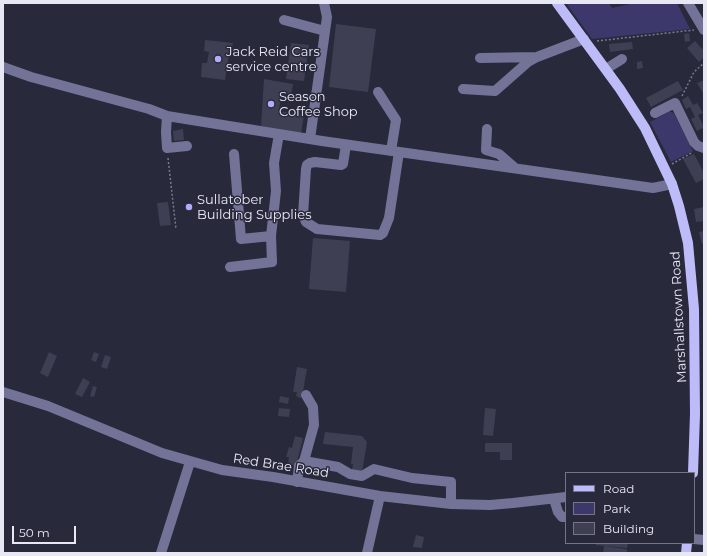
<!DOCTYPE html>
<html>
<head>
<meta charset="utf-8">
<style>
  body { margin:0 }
  #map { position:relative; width:707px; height:556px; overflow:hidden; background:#29293c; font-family:Montserrat,sans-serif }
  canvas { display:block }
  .frame { position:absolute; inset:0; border:4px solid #e8e8f5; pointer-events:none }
  .legend { position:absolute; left:565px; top:472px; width:130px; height:72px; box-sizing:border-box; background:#29293c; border:1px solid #757586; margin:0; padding:5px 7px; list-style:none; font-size:12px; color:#e8e8f5 }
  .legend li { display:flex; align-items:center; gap:8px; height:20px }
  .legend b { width:20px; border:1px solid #757586 }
  .scale { position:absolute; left:12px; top:526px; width:64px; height:18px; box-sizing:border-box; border:2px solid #e8e8f5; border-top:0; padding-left:5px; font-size:12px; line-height:14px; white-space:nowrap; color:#e8e8f5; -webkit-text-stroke:3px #29293c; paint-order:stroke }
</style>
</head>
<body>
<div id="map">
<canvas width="707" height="556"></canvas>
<div class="frame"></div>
<ul class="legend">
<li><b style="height:5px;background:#bdbcf8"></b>Road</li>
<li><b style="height:11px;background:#3c386b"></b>Park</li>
<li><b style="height:11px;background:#3f3f53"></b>Building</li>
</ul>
<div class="scale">50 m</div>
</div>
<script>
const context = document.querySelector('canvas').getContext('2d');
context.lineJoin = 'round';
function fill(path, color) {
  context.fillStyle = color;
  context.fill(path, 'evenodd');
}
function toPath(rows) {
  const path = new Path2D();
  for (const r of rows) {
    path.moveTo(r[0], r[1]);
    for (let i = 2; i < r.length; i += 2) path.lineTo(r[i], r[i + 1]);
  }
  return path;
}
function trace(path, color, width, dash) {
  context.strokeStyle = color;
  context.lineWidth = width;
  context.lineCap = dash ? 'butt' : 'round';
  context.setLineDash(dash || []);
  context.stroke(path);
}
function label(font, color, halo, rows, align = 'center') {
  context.font = font + ' Montserrat,sans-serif';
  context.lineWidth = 3;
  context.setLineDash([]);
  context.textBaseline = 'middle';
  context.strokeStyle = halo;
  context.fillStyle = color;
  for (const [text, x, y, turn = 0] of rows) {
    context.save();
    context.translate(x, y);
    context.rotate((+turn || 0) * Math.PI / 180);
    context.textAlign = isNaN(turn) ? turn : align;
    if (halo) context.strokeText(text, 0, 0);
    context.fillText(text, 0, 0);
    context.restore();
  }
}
fill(toPath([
  [566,3,609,3,612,8,634,3,677,3,690,29,592,39],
  [669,112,672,112,674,114,693,151,671,162,650,122]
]), '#3c386b');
fill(toPath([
  [336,24,376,29,368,92,329,87],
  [689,33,690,41,685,42,684,34],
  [205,40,233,43,231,55,229,55,225,80,201,77,202,63,207,63,209,52,204,51],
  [695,41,704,51,704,57,699,62,687,48],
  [632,42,633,49,610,52,609,44],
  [291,43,309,45,304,81,286,79],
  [642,61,643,68,637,69,637,62],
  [264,79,293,84,291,96,281,94,279,111,304,115,301,134,261,126],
  [704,80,704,93,703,93,697,83],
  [678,81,683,90,651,107,646,98],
  [688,96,693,105,697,103,703,113,698,115,704,127,697,131,691,119,695,117,690,107,686,109,682,100],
  [183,129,184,140,174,141,173,131],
  [694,154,704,173,704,179,696,183,683,159],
  [168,202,171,225,160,226,157,203],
  [704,207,704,221,696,222,694,209],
  [704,231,704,244,702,244,699,232],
  [313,238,350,241,346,292,309,289],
  [49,352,57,356,48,377,40,373],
  [94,352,99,354,96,362,91,360],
  [105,355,111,357,107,369,101,367],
  [297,367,307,369,302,397,300,398,296,396,297,392,293,392],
  [83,378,90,382,82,397,75,394],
  [93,386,97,387,94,397,90,396],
  [280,396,289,398,288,404,279,402],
  [279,408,290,409,289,417,278,416],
  [485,408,496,409,493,436,483,435],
  [325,432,362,436,367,442,362,472,352,470,353,464,351,464,353,447,323,444],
  [295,436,303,438,296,466,288,464,289,457,286,457,289,447,292,448],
  [485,443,512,443,512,460,500,460,500,452,485,452],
  [416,535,424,537,422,548,413,547],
  [596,543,628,543,627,548,596,545],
  [604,546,627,549,627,553,603,553]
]), '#3f3f53');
trace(toPath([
  [597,41,694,30],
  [682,96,694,72,704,63],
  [168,158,176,229],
  [672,164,693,152]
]), '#7b7b8b', 1.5, [2, 2]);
trace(toPath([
  [688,3,704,30],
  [284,20,325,31],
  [480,58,537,57],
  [3,67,31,77,149,109,167,116,322,141,653,188,672,184],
  [606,69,622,59],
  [463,89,495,91,528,62,537,57,584,39],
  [378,92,396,120,391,151],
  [655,113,675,103,694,142,698,146,704,148],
  [167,116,166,132,167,148,187,146],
  [487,129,486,150,499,154,515,168],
  [310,139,327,17,324,3],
  [346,145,343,164,341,165,315,162,310,163,307,165,306,169,303,215,306,222,317,229,380,235,383,233,389,218,399,152],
  [234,154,241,239,271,236,276,191,274,163,279,134],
  [230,267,272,262,271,236],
  [3,392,48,406,162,453,222,470,273,477,380,496,451,504,490,505,513,503,566,497],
  [304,461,314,425,313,407,306,395],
  [297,482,299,466,304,461,338,467,350,474,362,476,374,469,412,478,451,482,451,504],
  [554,499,558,512,562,517,566,517],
  [694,539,704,540],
  [161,553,190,462],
  [367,553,380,496]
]), '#737397', 10);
trace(toPath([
  [557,3,620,89,645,128,672,184,679,206,688,243,694,309,695,414,693,473],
  [686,553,687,543]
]), '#bdbcf8', 10);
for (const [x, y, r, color] of [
  [218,59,4,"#b0aefa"],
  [271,104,4,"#b0aefa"],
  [189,207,4,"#b0aefa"]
]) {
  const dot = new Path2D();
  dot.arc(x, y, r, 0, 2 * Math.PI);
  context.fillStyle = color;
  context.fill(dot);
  trace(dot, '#29293c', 1.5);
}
label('13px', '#e8e8f5', '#29293c', [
  ["Jack Reid Cars",226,52],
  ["service centre",226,67],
  ["Season",279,97],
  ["Coffee Shop",279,112],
  ["Sullatober",197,200],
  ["Building Supplies",197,215]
], 'left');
label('13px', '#e8e8f5', '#29293c', [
  ["Marshallstown Road",679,317,-93],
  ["Red Brae Road",281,466,9]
]);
</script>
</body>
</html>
